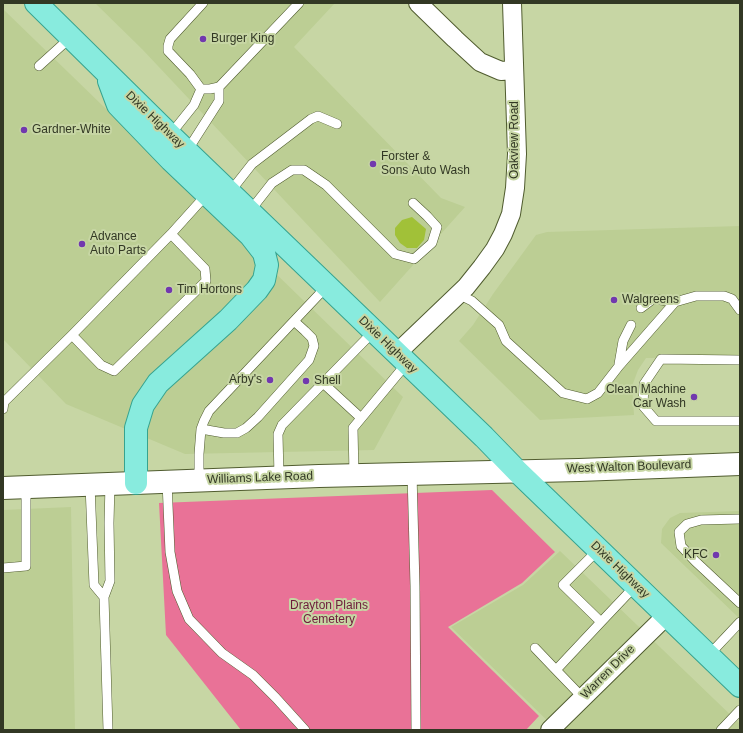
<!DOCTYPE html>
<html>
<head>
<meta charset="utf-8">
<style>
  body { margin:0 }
  #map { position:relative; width:743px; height:733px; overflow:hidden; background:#c7d6a4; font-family:Arial,sans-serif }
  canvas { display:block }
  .frame { position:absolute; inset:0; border:4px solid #323824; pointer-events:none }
</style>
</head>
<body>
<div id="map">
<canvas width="743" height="733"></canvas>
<div class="frame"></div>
</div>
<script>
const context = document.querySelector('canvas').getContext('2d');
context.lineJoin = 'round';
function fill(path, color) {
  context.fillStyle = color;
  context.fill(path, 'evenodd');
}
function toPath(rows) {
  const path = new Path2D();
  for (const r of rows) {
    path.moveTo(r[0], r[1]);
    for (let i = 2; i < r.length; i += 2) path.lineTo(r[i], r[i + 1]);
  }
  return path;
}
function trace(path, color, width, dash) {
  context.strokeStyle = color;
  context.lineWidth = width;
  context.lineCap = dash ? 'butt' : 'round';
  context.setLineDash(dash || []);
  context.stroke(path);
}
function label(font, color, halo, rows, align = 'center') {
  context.font = font + ' Arial,sans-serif';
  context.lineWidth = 4;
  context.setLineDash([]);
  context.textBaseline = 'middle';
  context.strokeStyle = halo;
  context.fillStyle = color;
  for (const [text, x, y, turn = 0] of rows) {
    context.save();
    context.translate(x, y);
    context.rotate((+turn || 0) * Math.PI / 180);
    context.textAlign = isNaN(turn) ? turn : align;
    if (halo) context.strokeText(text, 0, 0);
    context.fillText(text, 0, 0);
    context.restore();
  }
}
fill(toPath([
  [95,3,335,3,294,47,441,198,465,207,380,302,142,49],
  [3,9,403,397,374,450,185,454,66,404,3,339],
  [740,226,740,357,646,358,638,370,632,386,634,415,540,420,459,341,473,325,493,294,536,235,547,232],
  [71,507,75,730,3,730,3,510],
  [740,511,740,619,661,543,662,529,670,518,680,513],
  [560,551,740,724,740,730,557,730,451,627,523,585]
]), '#bcce94');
fill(toPath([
  [492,490,555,552,522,583,448,627,539,716,526,730,241,730,166,635,159,503]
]), '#e97297');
fill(toPath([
  [412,217,426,229,424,240,417,248,407,248,400,243,395,235,395,228,402,220]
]), '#a1c138');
const lane = toPath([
  [39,66,71,37],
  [201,89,210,89,219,87,299,3],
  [201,89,190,74,168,51,168,46,170,39,203,3],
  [170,135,194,105,201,89],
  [187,151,219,101,219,87],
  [230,192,252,164,311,119,318,116,337,124],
  [250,211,272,183,292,170,304,170,326,185,395,254,414,259,432,243,437,227,427,216,413,203],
  [458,294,472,301,499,325,506,341,563,393,587,399,598,393,619,366,675,302,696,296,724,296,732,299,740,310],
  [641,308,653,299,675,302],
  [72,335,101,365,114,371,206,281,205,269,171,234],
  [740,360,661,359,644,384,643,406,656,421,740,421],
  [619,364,623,341,631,325],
  [323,383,361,418],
  [3,409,4,402,72,335,171,234,207,194],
  [201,429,224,433,237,433,246,428,258,417,309,360,314,346,312,338,305,331,294,321],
  [412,473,415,586,416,730],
  [354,475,353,428,407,363],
  [279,477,278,434,282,425,374,331],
  [199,480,199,454,201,429,204,421,209,411,327,286],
  [167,482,170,552,177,591,189,619,222,653,253,675,276,698,305,730],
  [90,485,94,585,104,597],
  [740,519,701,520,687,524,679,532,681,546,695,561,740,603],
  [3,568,26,566,26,488],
  [601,622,636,585],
  [535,648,556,670],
  [709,655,740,622],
  [583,698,556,670,601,622,563,585,599,549],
  [108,730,104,597,110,581,109,523,110,484],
  [721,730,740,710]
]);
const street = toPath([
  [418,3,455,39,480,62,501,71,514,70],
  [397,353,466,287,482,267,495,249,503,234,511,214,515,188,517,154,512,3],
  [550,730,667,615]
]);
const secondary = toPath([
  [3,488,319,476,579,470,740,464]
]);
const primary = toPath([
  [36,3,170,135,484,437,517,471,740,686],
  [109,81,118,105,171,160,250,235,264,253,267,265,264,280,257,290,228,320,158,383,143,405,136,428,136,483]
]);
trace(lane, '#505c2f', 10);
trace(street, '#505c2f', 20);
trace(secondary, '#505c2f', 24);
trace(primary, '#36a38f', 24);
trace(lane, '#fff', 9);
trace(street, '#fff', 18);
trace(secondary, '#fff', 22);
trace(primary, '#88ebde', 22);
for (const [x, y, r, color] of [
  [203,39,4,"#7138ae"],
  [24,130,4,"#7138ae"],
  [373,164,4,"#7138ae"],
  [82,244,4,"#7138ae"],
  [169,290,4,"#7138ae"],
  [614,300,4,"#7138ae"],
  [270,380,4,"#7138ae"],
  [306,381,4,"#7138ae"],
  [694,397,4,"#7138ae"],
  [716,555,4,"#7138ae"]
]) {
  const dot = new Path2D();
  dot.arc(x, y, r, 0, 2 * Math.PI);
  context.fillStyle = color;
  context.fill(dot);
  trace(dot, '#c7d6a4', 1.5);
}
label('12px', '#323824', '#c7d6a4', [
  ["Burger King",211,39],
  ["Gardner-White",32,130],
  ["Forster &",381,157],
  ["Sons Auto Wash",381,171],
  ["Advance",90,237],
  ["Auto Parts",90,251],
  ["Tim Hortons",177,290],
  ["Walgreens",622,300],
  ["Arby's",262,380,"right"],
  ["Shell",314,381],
  ["Clean Machine",686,390,"right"],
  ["Car Wash",686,404,"right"],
  ["KFC",708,555,"right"]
], 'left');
label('12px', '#323824', '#c7d6a4', [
  ["Dixie Highway",155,120,44],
  ["Oakview Road",515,140,-90],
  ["Dixie Highway",388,345,44],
  ["West Walton Boulevard",629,467,-2],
  ["Williams Lake Road",260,478,-2],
  ["Dixie Highway",620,570,44],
  ["Warren Drive",608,672,-45]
]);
label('12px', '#6d1c3b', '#c7d6a4', [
  ["Drayton Plains",329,606],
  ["Cemetery",329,620]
]);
</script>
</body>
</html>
